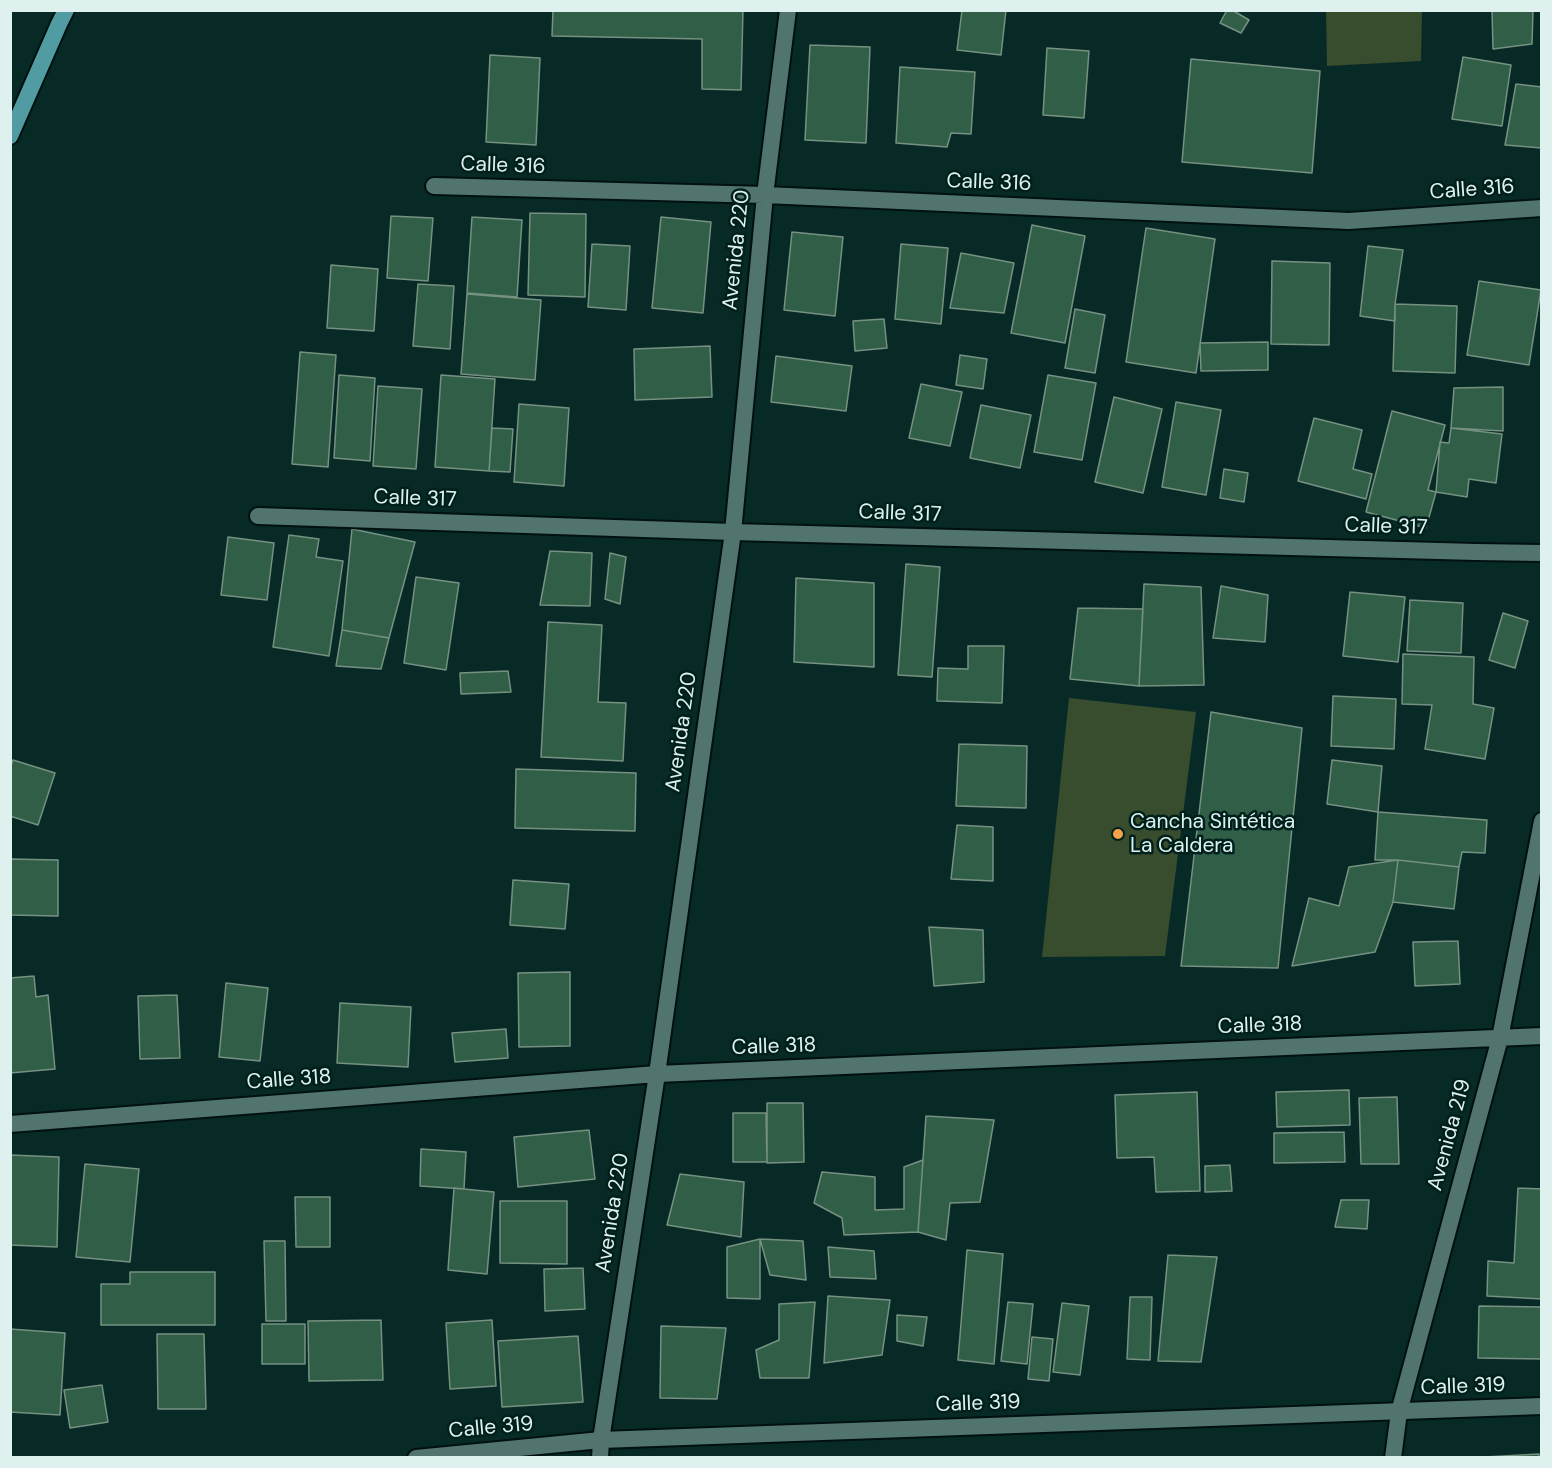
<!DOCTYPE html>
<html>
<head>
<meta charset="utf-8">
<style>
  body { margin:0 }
  #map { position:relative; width:1552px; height:1468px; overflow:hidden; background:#082a26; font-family:"DM Sans",sans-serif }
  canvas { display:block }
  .frame { position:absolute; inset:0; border:12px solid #dff1ee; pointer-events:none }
</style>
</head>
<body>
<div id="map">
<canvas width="1552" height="1468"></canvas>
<div class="frame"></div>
</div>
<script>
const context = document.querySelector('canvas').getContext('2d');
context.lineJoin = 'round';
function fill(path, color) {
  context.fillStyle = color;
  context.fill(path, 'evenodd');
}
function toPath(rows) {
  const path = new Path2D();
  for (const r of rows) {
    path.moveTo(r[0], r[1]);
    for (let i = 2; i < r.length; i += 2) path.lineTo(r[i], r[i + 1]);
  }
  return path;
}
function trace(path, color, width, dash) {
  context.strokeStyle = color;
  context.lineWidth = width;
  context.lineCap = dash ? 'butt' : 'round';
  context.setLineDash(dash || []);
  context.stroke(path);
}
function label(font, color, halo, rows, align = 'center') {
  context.font = font + ' "DM Sans",sans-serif';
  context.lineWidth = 5;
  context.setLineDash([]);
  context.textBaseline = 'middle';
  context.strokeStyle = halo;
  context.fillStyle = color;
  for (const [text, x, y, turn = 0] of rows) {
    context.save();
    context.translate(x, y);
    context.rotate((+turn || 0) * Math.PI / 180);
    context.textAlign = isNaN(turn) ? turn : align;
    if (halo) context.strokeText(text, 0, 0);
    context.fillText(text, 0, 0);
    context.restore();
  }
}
fill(toPath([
  [1326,11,1422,11,1421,61,1327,66],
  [1069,698,1196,712,1165,956,1042,957]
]), '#384c2e');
const building = toPath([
  [553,10,743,10,741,90,702,89,702,39,552,36,553,10],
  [962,10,1006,10,1001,55,957,50,962,10],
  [1227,10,1232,10,1249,20,1241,33,1220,23,1227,10],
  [1492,10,1533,10,1532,44,1493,49,1492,10],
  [810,45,870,47,866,143,805,140,810,45],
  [1047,48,1089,51,1084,118,1043,115,1047,48],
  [490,55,540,58,536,145,486,142,490,55],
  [1463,57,1511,65,1502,126,1452,119,1463,57],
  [1191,59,1320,71,1312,173,1182,162,1191,59],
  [900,67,975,72,971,134,951,133,947,147,896,143,900,67],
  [1516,84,1542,87,1542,148,1505,145,1516,84],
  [530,213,586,214,585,297,528,295,530,213],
  [391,216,433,218,428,281,387,278,391,216],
  [472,217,522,220,517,297,467,293,472,217],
  [661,217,711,222,703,313,652,308,661,217],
  [1032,225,1085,236,1065,343,1011,333,1032,225],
  [1146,228,1215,239,1196,373,1126,362,1146,228],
  [792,232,843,237,835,316,784,310,792,232],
  [592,244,630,246,626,310,588,307,592,244],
  [901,244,948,248,941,324,895,319,901,244],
  [1368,246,1403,250,1395,304,1395,321,1360,316,1368,246],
  [961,253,1014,263,1004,313,950,308,961,253],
  [1272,261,1330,263,1329,345,1271,344,1272,261],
  [331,265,378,269,374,331,327,328,331,265],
  [1479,281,1541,290,1529,365,1467,355,1479,281],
  [418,284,454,286,450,349,413,346,418,284],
  [467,294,541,300,535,380,461,374,467,294],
  [1395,304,1457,306,1455,373,1393,371,1395,304],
  [1075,309,1105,315,1095,373,1065,368,1075,309],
  [884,319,887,348,855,351,853,321,884,319],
  [1268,342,1268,370,1201,371,1200,343,1268,342],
  [710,346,712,397,635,400,634,349,710,346],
  [300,352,336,355,328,467,292,464,300,352],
  [960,355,987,359,983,389,956,385,960,355],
  [776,356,852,366,846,411,771,402,776,356],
  [339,375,375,378,370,461,334,458,339,375],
  [441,375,495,379,489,471,435,467,441,375],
  [1048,375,1096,383,1082,460,1034,452,1048,375],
  [921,384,962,392,950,446,909,438,921,384],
  [378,386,422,389,416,469,373,466,378,386],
  [1503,387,1503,431,1451,428,1454,388,1503,387],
  [1114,397,1162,409,1143,493,1095,482,1114,397],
  [1176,402,1221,410,1206,495,1162,487,1176,402],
  [519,404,569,408,564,486,514,482,519,404],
  [981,405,1031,415,1020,468,970,458,981,405],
  [1392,411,1445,425,1428,490,1436,492,1426,528,1366,512,1392,411],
  [1314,418,1362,430,1353,469,1372,474,1366,499,1298,481,1314,418],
  [492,428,513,429,510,472,489,471,492,428],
  [1451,428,1502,434,1496,483,1469,479,1467,497,1436,492,1440,442,1449,443,1451,428],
  [1224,469,1248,473,1244,502,1220,498,1224,469],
  [352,529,415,542,389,638,342,630,352,529],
  [289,535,319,539,316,557,343,561,329,656,273,647,289,535],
  [228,537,274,543,267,600,221,595,228,537],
  [550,551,592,553,590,606,540,605,550,551],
  [610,553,626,557,620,604,605,599,610,553],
  [906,564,940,567,932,677,898,675,906,564],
  [416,577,459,583,446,670,404,663,416,577],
  [796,578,874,583,874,667,794,662,796,578],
  [1144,584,1201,587,1204,685,1139,686,1144,584],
  [1221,586,1268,595,1265,642,1213,638,1221,586],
  [1350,592,1405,597,1398,662,1343,656,1350,592],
  [1410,600,1463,603,1461,653,1407,651,1410,600],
  [1078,608,1143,609,1139,686,1070,679,1078,608],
  [1503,613,1528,621,1515,668,1489,660,1503,613],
  [548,622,602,625,598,702,626,703,623,761,541,757,548,622],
  [342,630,389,638,381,669,336,666,342,630],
  [968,646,1004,646,1002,703,937,701,938,668,968,669,968,646],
  [1403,654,1474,657,1473,704,1494,708,1485,759,1425,749,1432,705,1402,704,1403,654],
  [508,671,511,692,461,694,460,673,508,671],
  [1333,696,1396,699,1394,749,1331,746,1333,696],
  [1211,712,1302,728,1278,968,1181,966,1211,712],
  [959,744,1027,746,1026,808,956,806,959,744],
  [13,760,55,773,38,825,10,816,10,768,13,760],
  [1332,760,1382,766,1378,812,1327,804,1332,760],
  [516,769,636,773,635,831,515,828,516,769],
  [1378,812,1487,820,1485,853,1462,852,1459,867,1398,860,1375,860,1378,812],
  [957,825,993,827,993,881,951,879,957,825],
  [10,859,58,860,58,916,10,915,10,859],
  [1398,860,1393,902,1375,952,1292,966,1309,898,1339,906,1349,867,1398,860],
  [1398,860,1459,867,1454,909,1393,902,1398,860],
  [513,880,569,884,565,929,510,925,513,880],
  [929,927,983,930,984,982,934,986,929,927],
  [1458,941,1460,984,1415,986,1413,942,1458,941],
  [570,972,570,1046,519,1047,518,973,570,972],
  [34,976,36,997,48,995,55,1069,10,1073,10,978,34,976],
  [226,983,268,988,260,1061,219,1057,226,983],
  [177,995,180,1058,140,1059,138,996,177,995],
  [340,1003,411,1007,408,1067,337,1063,340,1003],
  [506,1029,508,1058,455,1062,452,1033,506,1029],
  [1349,1090,1350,1125,1277,1127,1276,1092,1349,1090],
  [1197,1092,1200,1191,1156,1192,1154,1157,1117,1158,1115,1095,1197,1092],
  [1397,1097,1399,1164,1361,1164,1359,1098,1397,1097],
  [767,1103,803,1103,804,1162,767,1163,767,1103],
  [733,1113,766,1113,767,1162,733,1162,733,1113],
  [926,1116,994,1120,980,1202,950,1203,946,1240,918,1232,926,1116],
  [589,1130,595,1179,518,1187,514,1137,589,1130],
  [1344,1132,1345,1162,1274,1163,1274,1133,1344,1132],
  [421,1149,466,1152,464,1189,420,1186,421,1149],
  [10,1155,59,1157,57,1247,10,1245,10,1155],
  [923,1160,918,1232,844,1235,842,1218,814,1203,822,1172,875,1177,875,1210,904,1209,904,1167,923,1160],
  [85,1164,139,1169,130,1262,76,1257,85,1164],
  [1230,1165,1232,1191,1205,1192,1205,1166,1230,1165],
  [680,1174,744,1182,741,1237,667,1225,680,1174],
  [454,1188,494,1192,487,1274,448,1270,454,1188],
  [1518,1188,1542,1189,1542,1299,1487,1296,1488,1261,1514,1263,1518,1188],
  [295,1197,330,1197,330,1247,296,1247,295,1197],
  [1341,1200,1369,1200,1367,1229,1335,1227,1341,1200],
  [500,1201,567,1201,567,1264,500,1263,500,1201],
  [760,1239,760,1299,727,1298,727,1247,760,1239],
  [760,1239,803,1241,806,1280,770,1275,760,1239],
  [264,1241,285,1241,286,1321,266,1321,264,1241],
  [828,1247,874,1251,876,1279,830,1277,828,1247],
  [967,1250,1003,1254,994,1364,958,1360,967,1250],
  [1168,1255,1217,1257,1201,1362,1158,1361,1168,1255],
  [583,1268,585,1309,545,1311,544,1269,583,1268],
  [130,1272,215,1272,215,1325,101,1325,101,1284,130,1284,130,1272],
  [828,1296,890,1300,882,1355,824,1363,828,1296],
  [1130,1297,1152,1297,1150,1360,1127,1359,1130,1297],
  [815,1302,809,1378,760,1378,756,1350,779,1340,779,1304,815,1302],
  [1008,1302,1033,1304,1027,1364,1001,1361,1008,1302],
  [1062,1303,1089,1306,1080,1375,1053,1372,1062,1303],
  [1479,1306,1542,1307,1542,1359,1478,1358,1479,1306],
  [897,1315,927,1317,923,1346,897,1341,897,1315],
  [381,1320,383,1380,309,1381,308,1321,381,1320],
  [492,1320,496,1386,450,1389,446,1323,492,1320],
  [262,1324,305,1324,305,1364,262,1364,262,1324],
  [661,1326,726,1328,717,1399,660,1398,661,1326],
  [10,1329,65,1333,60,1415,10,1412,10,1329],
  [157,1334,204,1334,206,1409,158,1409,157,1334],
  [578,1336,583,1402,502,1407,498,1341,578,1336],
  [1032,1337,1053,1339,1049,1381,1028,1379,1032,1337],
  [102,1385,108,1422,70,1428,64,1390,102,1385],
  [1539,1454,1539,1458,1466,1458,1539,1454]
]);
fill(building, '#305e47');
trace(building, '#769182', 1.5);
const minor = toPath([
  [434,186,765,195,1349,221,1542,208],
  [258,516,733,532,1476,552,1542,553],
  [10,1124,657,1074,1542,1036],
  [600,1458,601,1440,657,1074,733,532,765,195,788,10],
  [1393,1458,1399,1412,1500,1038,1542,821]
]);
const tertiary = toPath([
  [416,1458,601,1440,1542,1406]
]);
const primary = toPath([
  [10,136,59,24,66,10]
]);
trace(minor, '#00110f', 20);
trace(tertiary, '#00110f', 20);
trace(primary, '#00110f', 20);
trace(minor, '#52746f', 16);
trace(tertiary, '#52746f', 16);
trace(primary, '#519ca2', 16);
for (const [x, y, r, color] of [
  [1118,834,6,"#f7a248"]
]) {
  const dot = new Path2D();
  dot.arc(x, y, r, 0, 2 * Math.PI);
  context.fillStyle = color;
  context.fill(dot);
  trace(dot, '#00201c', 2);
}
label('21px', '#dff1ee', '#00201c', [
  ["Calle 316",503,166,2],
  ["Calle 316",989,183,2],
  ["Calle 316",1472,190,-4],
  ["Avenida 220",737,250,-84],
  ["Calle 317",415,499,2],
  ["Calle 317",900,514,2],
  ["Calle 317",1386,527,2],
  ["Avenida 220",682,732,-82],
  ["Calle 318",1260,1026,-2],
  ["Calle 318",774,1047,-2],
  ["Calle 318",289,1080,-4],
  ["Avenida 219",1450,1135,-75],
  ["Avenida 220",613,1213,-81],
  ["Calle 319",1463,1387,-2],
  ["Calle 319",978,1404,-2],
  ["Calle 319",491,1428,-5]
]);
label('21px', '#dff1ee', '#00201c', [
  ["Cancha Sintética",1130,822],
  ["La Caldera",1130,846]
], 'left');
</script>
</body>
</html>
